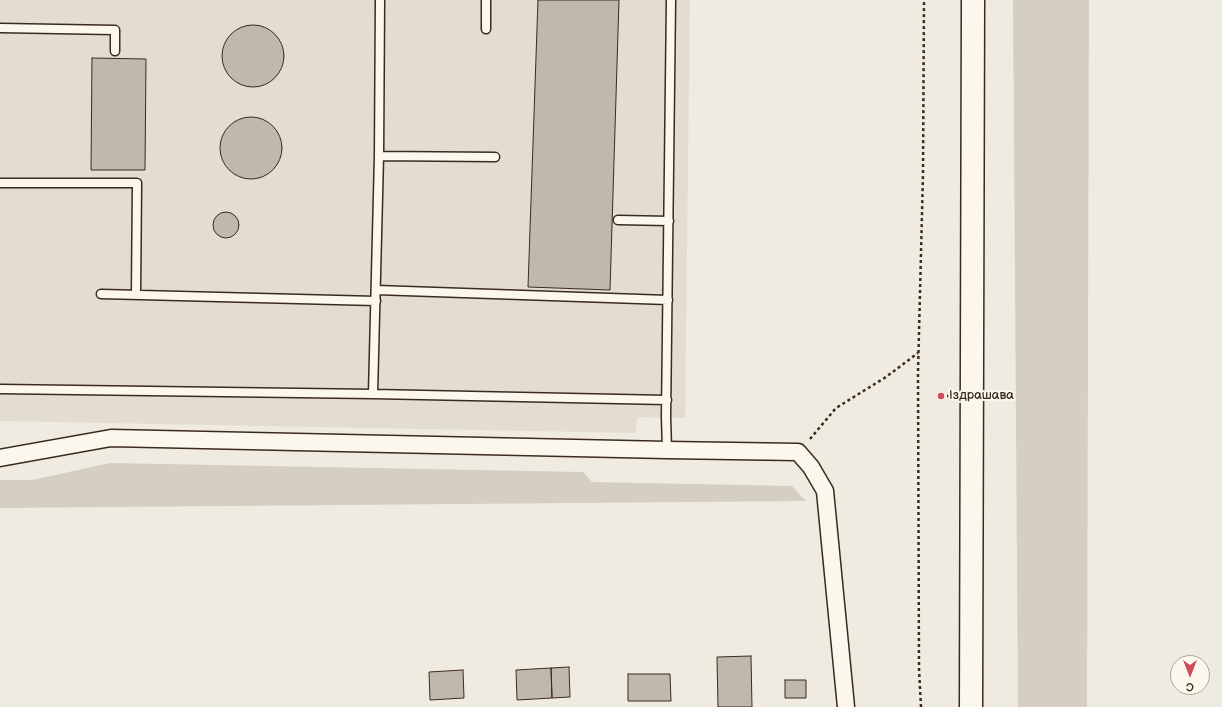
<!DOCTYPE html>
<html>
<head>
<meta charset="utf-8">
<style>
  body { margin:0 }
  #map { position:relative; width:1222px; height:707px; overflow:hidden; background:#f0ebe0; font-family:"Balsamiq Sans",sans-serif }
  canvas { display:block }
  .north { position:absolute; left:1170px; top:655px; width:40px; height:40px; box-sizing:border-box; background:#fbf7ec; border:1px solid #aea59a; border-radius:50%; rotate:180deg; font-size:11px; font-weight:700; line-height:16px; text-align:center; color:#3b2a1e }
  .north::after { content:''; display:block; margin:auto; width:14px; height:18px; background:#d1495b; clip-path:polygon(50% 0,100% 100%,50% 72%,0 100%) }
</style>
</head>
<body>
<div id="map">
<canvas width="1222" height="707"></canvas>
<div class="north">С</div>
</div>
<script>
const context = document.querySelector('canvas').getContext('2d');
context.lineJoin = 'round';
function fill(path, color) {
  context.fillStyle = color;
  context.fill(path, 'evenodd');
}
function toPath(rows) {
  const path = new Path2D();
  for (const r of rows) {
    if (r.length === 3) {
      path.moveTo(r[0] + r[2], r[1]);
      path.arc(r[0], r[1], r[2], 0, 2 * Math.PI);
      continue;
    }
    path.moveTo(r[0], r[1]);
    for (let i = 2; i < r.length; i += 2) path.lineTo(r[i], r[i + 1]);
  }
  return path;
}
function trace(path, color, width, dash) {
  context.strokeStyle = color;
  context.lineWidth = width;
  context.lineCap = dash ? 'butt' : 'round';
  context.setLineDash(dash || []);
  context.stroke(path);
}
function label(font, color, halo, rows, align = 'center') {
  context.font = font + ' "Balsamiq Sans",sans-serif';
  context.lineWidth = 4;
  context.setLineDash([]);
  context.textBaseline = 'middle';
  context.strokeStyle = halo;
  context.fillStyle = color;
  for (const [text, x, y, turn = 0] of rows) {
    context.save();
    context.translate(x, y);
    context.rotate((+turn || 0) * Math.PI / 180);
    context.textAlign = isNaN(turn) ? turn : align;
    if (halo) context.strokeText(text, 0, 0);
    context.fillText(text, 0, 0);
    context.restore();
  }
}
fill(toPath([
  [0,0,690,0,685,418,637,417,636,433,0,421]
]), '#e2dcd1');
fill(toPath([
  [1013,0,1089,0,1087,707,1018,707],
  [110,463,583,472,592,482,792,486,806,501,0,508,0,480,32,480]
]), '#d5cec3');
const building = toPath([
  [538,0,619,0,610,290,528,287,538,0],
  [253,56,31],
  [92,58,146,59,145,170,91,170,92,58],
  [251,148,31],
  [226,225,13],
  [751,656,752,707,718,707,717,657,751,656],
  [569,667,570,697,552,698,551,668,569,667],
  [551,668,552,698,517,700,516,670,551,668],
  [463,670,464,698,430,700,429,672,463,670],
  [628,674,670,674,671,701,628,701,628,674],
  [785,680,806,680,806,698,785,698,785,680]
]);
fill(building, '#c0b8ad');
trace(building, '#3b2a1e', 1);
const lane = toPath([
  [486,0,486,29],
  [0,28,115,30,115,51],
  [379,156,495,157],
  [0,183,137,183,136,295],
  [618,220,669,221],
  [376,290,668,300],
  [101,294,376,301],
  [0,389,373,394,667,400],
  [373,394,379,156,380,0],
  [667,450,666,417,671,0]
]);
const street = toPath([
  [0,458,111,438,667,450,798,452,811,467,825,491,846,707]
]);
const primary = toPath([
  [971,707,973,0]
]);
trace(lane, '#3b2a1e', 11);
trace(street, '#3b2a1e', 19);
trace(primary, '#3b2a1e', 25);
trace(toPath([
  [941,396,953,396],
  [810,439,836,408,886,377,918,353],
  [921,707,919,669,918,372,923,174,924,0]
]), '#3b2a1e', 2.5, [3, 3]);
trace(lane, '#fbf7ec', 8);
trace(street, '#fbf7ec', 16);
trace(primary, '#fbf7ec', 22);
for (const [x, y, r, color] of [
  [941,396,4,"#d1495b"]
]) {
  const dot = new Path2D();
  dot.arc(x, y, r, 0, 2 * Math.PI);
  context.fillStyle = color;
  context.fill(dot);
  trace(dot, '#fbf7ec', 1.5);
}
label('13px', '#3b2a1e', '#fbf7ec', [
  ["Іздрашава",949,396]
], 'left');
</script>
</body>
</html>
